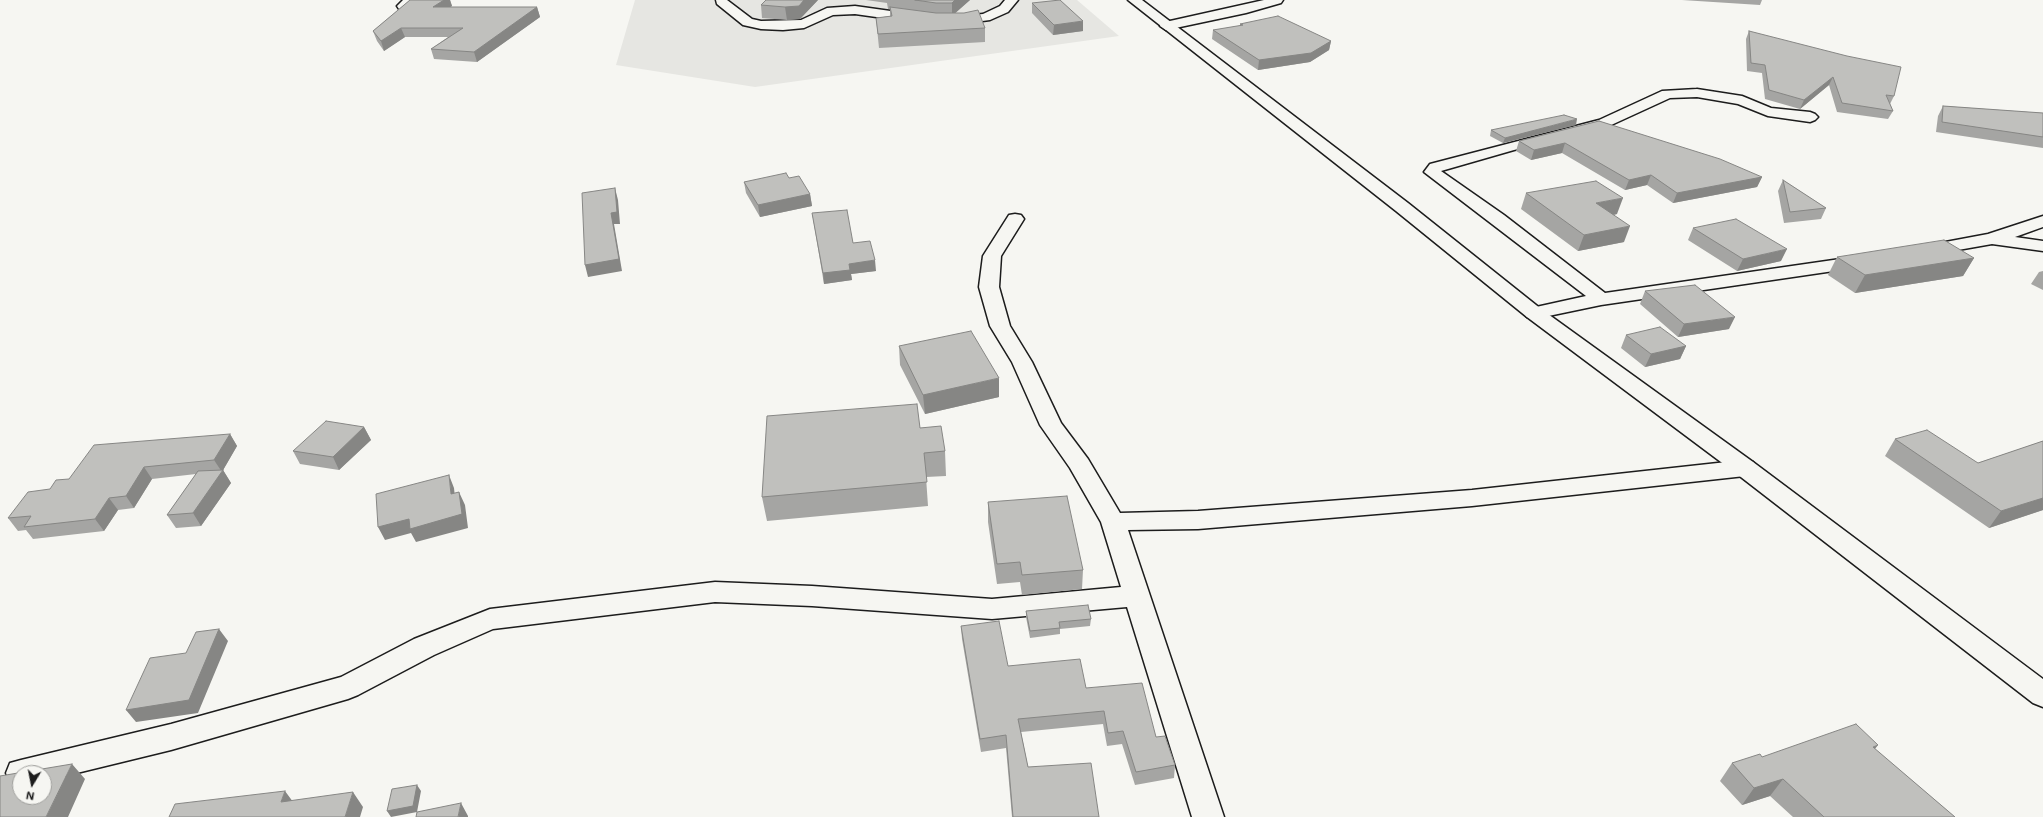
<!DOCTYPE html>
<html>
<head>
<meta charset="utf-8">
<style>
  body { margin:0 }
  #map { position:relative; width:2043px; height:817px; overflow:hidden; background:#f6f6f2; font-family:Mali,sans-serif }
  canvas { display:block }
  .north { position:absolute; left:12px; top:765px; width:40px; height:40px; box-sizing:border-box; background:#f6f6f2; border:1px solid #9f9f9c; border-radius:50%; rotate:190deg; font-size:11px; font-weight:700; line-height:16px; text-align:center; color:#1c1c1c }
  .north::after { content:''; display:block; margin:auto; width:14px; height:18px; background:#1c1c1c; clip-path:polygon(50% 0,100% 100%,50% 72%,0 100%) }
</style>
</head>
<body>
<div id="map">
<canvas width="2043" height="817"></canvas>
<div class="north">N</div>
</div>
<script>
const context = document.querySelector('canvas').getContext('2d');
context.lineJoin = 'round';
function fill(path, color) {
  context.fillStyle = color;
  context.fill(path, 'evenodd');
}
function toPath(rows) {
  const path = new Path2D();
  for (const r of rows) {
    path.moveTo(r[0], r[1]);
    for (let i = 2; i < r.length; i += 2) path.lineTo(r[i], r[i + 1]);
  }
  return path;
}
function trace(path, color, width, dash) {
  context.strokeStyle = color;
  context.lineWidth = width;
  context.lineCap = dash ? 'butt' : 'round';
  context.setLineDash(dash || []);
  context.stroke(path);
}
fill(toPath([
  [635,0,1077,0,1119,36,755,87,616,65]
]), '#e6e6e2');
const minor = toPath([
  [403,0,417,0,407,9,399,9,397,6,403,0],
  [716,0,727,0,752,19,761,21,801,20,827,8,855,6,919,15,925,19,919,23,855,14,833,15,804,28,783,30,761,29,743,25,717,4,716,0],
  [1005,0,1018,0,1008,12,990,20,952,25,946,21,952,17,983,14,1000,6,1005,0],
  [1264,0,1283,0,1281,3,1246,13,1166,30,1160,26,1161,23,1264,0],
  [1697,89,1742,96,1771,108,1810,112,1815,114,1818,117,1815,120,1810,122,1768,116,1738,104,1697,97,1670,98,1609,126,1514,150,1441,171,1504,215,1605,293,1861,256,1868,258,1870,262,1868,266,1601,305,1534,319,1527,317,1524,313,1527,309,1586,296,1424,172,1430,164,1599,120,1662,91,1697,89],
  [1015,214,1021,215,1024,219,1001,256,999,287,1010,326,1032,362,1061,423,1088,459,1120,513,1198,511,1472,490,1745,460,1753,462,1757,468,1753,474,1745,476,1472,506,1198,529,1128,530,1224,817,1192,817,1127,607,992,619,812,606,715,602,493,629,434,655,358,695,348,699,171,750,44,781,44,773,20,773,20,786,10,783,6,773,10,763,21,760,171,724,341,677,414,639,490,609,715,582,812,586,992,599,1121,587,1101,522,1070,468,1040,425,1012,362,990,326,979,287,983,256,1009,215,1015,214],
  [2043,216,2043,227,2015,237,2043,241,2043,251,1992,244,1924,256,1918,255,1915,251,1918,247,1924,246,1988,234,2043,216]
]);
const major = toPath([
  [1128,0,1142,0,1408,203,1541,309,1753,462,2043,679,2043,707,2033,703,1737,474,1527,317,1396,211,1128,0]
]);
trace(minor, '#1c1c1c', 3);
trace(major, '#1c1c1c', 3);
fill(minor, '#f6f6f2');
fill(major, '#f6f6f2');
fill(toPath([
  [410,0,450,0,452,6,450,7,537,7,540,17,477,62,434,59,431,49,448,37,405,37,384,51,377,41,373,31],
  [766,0,818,0,800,19,787,20,762,18,761,5],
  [866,0,970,0,955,13,985,28,985,42,879,48,876,18,890,16,890,9,888,9,887,3],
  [1682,0,1762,0,1760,5],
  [1032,3,1083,31,1053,35,1032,13],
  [1240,24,1331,41,1329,50,1310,62,1258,70,1212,39,1213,30,1240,26],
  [1749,31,1894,96,1890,104,1893,111,1888,119,1837,112,1829,85,1800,109,1765,99,1762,73,1747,71,1746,39],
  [1943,106,2043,113,2043,148,1936,132,1938,116],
  [1599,121,1762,177,1757,187,1673,203,1647,185,1625,190,1562,153,1531,160,1516,151,1519,141],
  [1576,125,1503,143,1490,136,1491,130],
  [789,178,810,194,812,206,760,217,746,193,744,182],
  [1783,180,1826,208,1821,219,1784,223,1778,191],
  [1526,193,1617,214,1614,215,1624,242,1578,251,1521,209],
  [812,213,853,243,876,271,851,274,852,280,824,284],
  [1693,228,1781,261,1737,271,1688,240],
  [1837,257,1974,258,1963,276,1855,293,1828,275],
  [2043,271,2043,290,2031,284,2039,272],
  [1645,291,1729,329,1678,337,1640,304],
  [1626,335,1686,346,1680,359,1645,367,1621,348],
  [899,346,999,397,925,414,900,365],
  [364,427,371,440,339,470,300,464,293,451],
  [920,428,945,451,946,476,926,477,928,506,767,521,762,497],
  [230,434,237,446,223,470,231,483,201,526,176,528,167,515,196,474,152,479,134,508,118,510,104,531,33,539,26,530,18,531,8,518,50,489,69,479],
  [1895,439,1978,463,2043,441,2043,510,1989,528,1885,456],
  [988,502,1083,570,1082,589,1022,595,1020,582,997,584,988,522],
  [1026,611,1091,619,1090,626,1060,629,1060,634,1030,638,1026,617],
  [961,626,1008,666,1086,688,1156,737,1175,765,1174,778,1135,785,1122,744,1107,746,1103,724,1021,732,1028,767,1099,817,1012,817,1006,748,981,752,962,639],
  [1875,749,1955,817,1793,817,1770,796,1742,805,1720,781,1732,763,1762,757]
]), '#a5a5a3');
fill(toPath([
  [444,0,450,0,452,6,437,16,433,7],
  [804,0,818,0,800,19,787,20,785,7],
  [955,0,970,0,952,16,952,3],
  [537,7,540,17,477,62,474,52],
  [1083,21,1083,31,1053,35,1054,25],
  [401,28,405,37,384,51,381,41],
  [1331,41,1329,50,1310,62,1258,70,1259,60],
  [1833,77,1829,85,1800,109,1804,100],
  [1577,119,1576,125,1503,143,1505,138],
  [1565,143,1562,153,1531,160,1534,150],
  [1651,175,1647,185,1625,190,1629,180],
  [1762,177,1757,187,1673,203,1677,193],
  [615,188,618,200,620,224,614,224,622,271,588,277,585,265,611,213],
  [810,194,812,206,760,217,758,205],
  [1623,198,1617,214,1591,219,1596,203],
  [1630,226,1624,242,1578,251,1584,235],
  [1787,249,1781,261,1737,271,1743,259],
  [1974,258,1963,276,1855,293,1865,275],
  [875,260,876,271,851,274,852,280,824,284,823,273,849,264],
  [1735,317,1729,329,1678,337,1684,324],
  [1686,346,1680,359,1645,367,1651,354],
  [999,378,999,397,925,414,923,395],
  [364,427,371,440,339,470,333,457],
  [230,434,237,446,222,472,214,460],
  [144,467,152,479,134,508,126,496],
  [223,470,231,483,201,526,193,513],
  [449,475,454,488,456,507,451,494],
  [459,492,465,505,468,528,416,542,411,533,385,540,378,527],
  [109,498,118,510,104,531,95,519],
  [2043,498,2043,510,1989,528,2001,511],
  [219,629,228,641,198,713,136,722,126,710],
  [1878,745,1865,762,1873,747],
  [72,764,85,779,68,817,46,817],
  [1783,779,1770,796,1742,805,1754,788],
  [417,785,421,791,417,812,391,817,387,811],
  [285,791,296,806,281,802],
  [353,792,363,807,360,817,345,817],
  [461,803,468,816,468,817,458,817]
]), '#868684');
const building = toPath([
  [410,0,444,0,433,7,537,7,474,52,431,49,463,28,401,28,381,41,373,31,410,0],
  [766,0,804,0,799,6,785,7,761,5,766,0],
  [915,0,955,0,952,3,936,3,915,0],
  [1060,0,1083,21,1054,25,1032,3,1060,0],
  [890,7,936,13,964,13,978,10,985,28,878,34,876,18,892,16,890,7],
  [1278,16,1331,41,1311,53,1259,60,1213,30,1243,25,1240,24,1278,16],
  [1749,31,1847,56,1901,67,1894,96,1886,95,1893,111,1842,103,1833,77,1804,100,1769,90,1765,65,1751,63,1749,31],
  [1943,106,2043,113,2043,137,1942,122,1943,106],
  [1564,115,1577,119,1505,138,1491,130,1564,115],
  [1599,121,1720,159,1762,177,1677,193,1651,175,1629,180,1565,143,1534,150,1519,141,1599,121],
  [786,173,789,178,799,176,810,194,758,205,744,182,786,173],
  [1783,180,1826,208,1790,212,1783,180],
  [1596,181,1623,198,1596,203,1630,226,1584,235,1526,193,1596,181],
  [615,188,617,212,611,213,619,259,585,265,582,193,615,188],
  [847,210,853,243,870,241,875,260,849,264,850,270,823,273,812,213,847,210],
  [1736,219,1787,249,1743,259,1693,228,1736,219],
  [1944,240,1974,258,1865,275,1837,257,1944,240],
  [1695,285,1735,317,1684,324,1645,291,1695,285],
  [1660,327,1686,346,1651,354,1626,335,1660,327],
  [971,331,999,378,923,395,899,346,971,331],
  [917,404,920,428,941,426,945,451,924,453,927,482,762,497,767,416,917,404],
  [326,421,364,427,333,457,293,451,326,421],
  [1927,430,1978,463,2043,441,2043,498,2001,511,1895,439,1927,430],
  [230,434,214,460,144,467,126,496,109,498,95,519,24,527,31,516,8,518,28,492,50,489,56,480,69,479,94,445,230,434],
  [223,470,193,513,167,515,198,471,223,470],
  [449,475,451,494,459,492,462,514,410,529,409,519,378,527,376,494,449,475],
  [1067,496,1083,570,1022,575,1020,562,997,564,988,502,1067,496],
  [1088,605,1091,619,1059,622,1060,628,1030,631,1026,611,1088,605],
  [999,621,1008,666,1080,659,1086,688,1142,683,1156,737,1165,736,1175,765,1136,772,1123,731,1108,733,1104,711,1018,719,1028,767,1091,763,1099,817,1013,817,1006,735,980,739,961,626,999,621],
  [219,629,189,700,126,710,150,658,186,653,196,632,219,629],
  [1856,724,1878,745,1873,747,1955,817,1824,817,1783,779,1754,788,1732,763,1760,754,1762,757,1856,724],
  [72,764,46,817,0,817,0,776,72,764],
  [20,773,44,773,44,797,20,797,20,773],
  [417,785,413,806,387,811,392,789,417,785],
  [285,791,281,802,353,792,345,817,169,817,175,804,285,791],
  [461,803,458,817,416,817,417,812,461,803]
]);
fill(building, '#c0c0bd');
trace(building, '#868684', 1);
</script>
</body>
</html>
